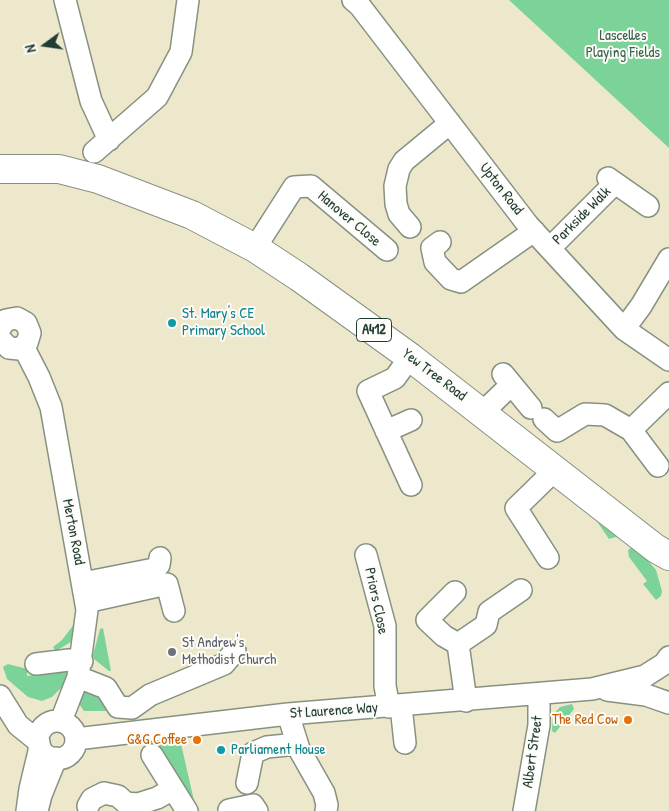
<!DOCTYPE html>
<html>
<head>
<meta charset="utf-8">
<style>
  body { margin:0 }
  #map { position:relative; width:669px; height:811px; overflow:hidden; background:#ede8cc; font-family:"Patrick Hand",sans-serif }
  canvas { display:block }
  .north { position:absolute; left:20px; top:20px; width:50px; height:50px; -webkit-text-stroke:4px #fdfcf7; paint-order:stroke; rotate:256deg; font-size:14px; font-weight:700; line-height:20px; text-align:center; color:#1f3d34 }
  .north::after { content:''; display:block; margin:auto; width:18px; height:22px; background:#1f3d34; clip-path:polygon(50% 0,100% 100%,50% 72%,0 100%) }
</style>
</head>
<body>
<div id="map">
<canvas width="669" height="811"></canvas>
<div class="north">N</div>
</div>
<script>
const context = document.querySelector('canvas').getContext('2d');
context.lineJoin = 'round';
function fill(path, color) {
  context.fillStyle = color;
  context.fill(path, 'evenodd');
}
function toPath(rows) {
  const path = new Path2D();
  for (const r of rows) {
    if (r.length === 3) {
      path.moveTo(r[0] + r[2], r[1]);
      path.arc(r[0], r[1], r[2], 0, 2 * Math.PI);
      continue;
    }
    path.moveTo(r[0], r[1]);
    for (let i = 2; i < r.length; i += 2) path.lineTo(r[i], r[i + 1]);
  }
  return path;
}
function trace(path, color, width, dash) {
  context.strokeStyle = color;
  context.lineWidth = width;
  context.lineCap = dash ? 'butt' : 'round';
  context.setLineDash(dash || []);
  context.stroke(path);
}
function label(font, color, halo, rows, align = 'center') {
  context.font = font + ' "Patrick Hand",sans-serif';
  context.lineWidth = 4;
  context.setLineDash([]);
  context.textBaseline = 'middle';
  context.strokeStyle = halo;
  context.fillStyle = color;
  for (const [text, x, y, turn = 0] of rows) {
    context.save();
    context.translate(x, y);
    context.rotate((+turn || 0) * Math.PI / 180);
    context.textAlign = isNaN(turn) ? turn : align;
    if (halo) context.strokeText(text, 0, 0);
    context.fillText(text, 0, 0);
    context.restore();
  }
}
fill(toPath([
  [509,0,669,0,669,148,642,123],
  [587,507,622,535,609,539],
  [635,545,656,570,662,591,661,596,656,600,643,584,647,581,629,557,628,550],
  [75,623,74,640,56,651,53,647,62,640],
  [103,628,111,671,109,671,94,659,93,655,100,629],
  [8,664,27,669,27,676,39,674,40,668,66,665,67,675,63,686,52,697,42,701,28,697,7,679,3,667],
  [86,690,95,690,111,711,84,711,79,704,82,692],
  [572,704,574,709,555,733,552,731,553,715,560,707],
  [179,735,195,805,143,745,156,737]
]), '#7bd399');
const minor = toPath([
  [65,0,91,101,109,140],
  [353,0,360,6,528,225,624,329,669,360],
  [94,152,157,97,181,52,188,0],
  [608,178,648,206],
  [410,227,399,214,396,204,395,186,399,169,404,161,450,123],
  [440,242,432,248,435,262,451,279,461,282,534,231],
  [255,248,294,187,311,186,387,250],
  [550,248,615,183],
  [0,328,6,320,17,318,26,323,30,333,27,343,19,349,9,348,0,339],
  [624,329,641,306,669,259],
  [23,346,39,377,51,407,87,610,78,677,61,721],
  [410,357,395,378,368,391,411,485],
  [503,374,531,408],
  [483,412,511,385],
  [544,419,557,431,585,414,605,415,631,430,658,466],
  [631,430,669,393],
  [386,431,411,420],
  [366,555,385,626,385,686,389,707],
  [548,558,516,508,556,469],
  [83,583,154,569,159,565,160,558],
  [455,592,427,620,444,636,458,644,486,625,489,612,521,590],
  [86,602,167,584,174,611],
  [458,644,466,701],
  [36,664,69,660,82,661],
  [78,677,106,688,118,707,132,708,150,695,224,664,235,651],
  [607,690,646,695,669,703],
  [0,696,18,725,39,742],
  [401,706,405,743],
  [288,714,299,749,324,793,327,805,326,811],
  [57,740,19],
  [76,739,288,714,592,689,645,676,664,664,669,657],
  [152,755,187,811],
  [247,783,253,753,267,747,297,744],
  [88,806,92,799,104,793,118,796,126,803,138,804,157,798,173,789],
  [38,807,41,795,56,758],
  [229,810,253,805,257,811],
  [27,811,30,789,40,747],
  [524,811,539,725,539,694]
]);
const major = toPath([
  [0,169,59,169,98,179,192,215,255,248,299,277,410,357,655,548,669,556]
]);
trace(minor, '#869280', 24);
trace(major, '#869280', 30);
trace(minor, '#fff', 21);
trace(major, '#fff', 28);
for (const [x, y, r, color] of [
  [172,323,5,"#0f9aa8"],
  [172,652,5,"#6b7280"],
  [628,720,5,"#e8710a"],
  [197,740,5,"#e8710a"],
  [221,750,5,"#0f9aa8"]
]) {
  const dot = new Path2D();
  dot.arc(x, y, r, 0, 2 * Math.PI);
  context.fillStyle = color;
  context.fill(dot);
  trace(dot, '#fdfcf7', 2);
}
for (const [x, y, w] of [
  [374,330,35]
]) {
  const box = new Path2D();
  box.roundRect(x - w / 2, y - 11.5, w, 23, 4);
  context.fillStyle = '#fdfcf7';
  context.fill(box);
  trace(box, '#1f3d34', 1);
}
label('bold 14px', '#1f3d34', null, [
  ["A412",374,330]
]);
label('15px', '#36624d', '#fdfcf7', [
  ["Lascelles",623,36],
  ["Playing Fields",623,53]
]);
label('15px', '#1f3d34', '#fdfcf7', [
  ["Upton Road",501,189,52],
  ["Parkside Walk",582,216,-45],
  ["Hanover Close",349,219,40],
  ["Yew Tree Road",434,375,37],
  ["Merton Road",73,532,79],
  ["Priors Close",376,601,78],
  ["St Laurence Way",334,711,-4],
  ["Albert Street",533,752,-82]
]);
label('15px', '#0d838f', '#fdfcf7', [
  ["St. Mary's CE",182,314],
  ["Primary School",182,331],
  ["Parliament House",231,750]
], 'left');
label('15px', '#5b616d', '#fdfcf7', [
  ["St Andrew's",182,643],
  ["Methodist Church",182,660]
], 'left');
label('15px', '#c56008', '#fdfcf7', [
  ["The Red Cow",618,720],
  ["G&G Coffee",187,740]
], 'right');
</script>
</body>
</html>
